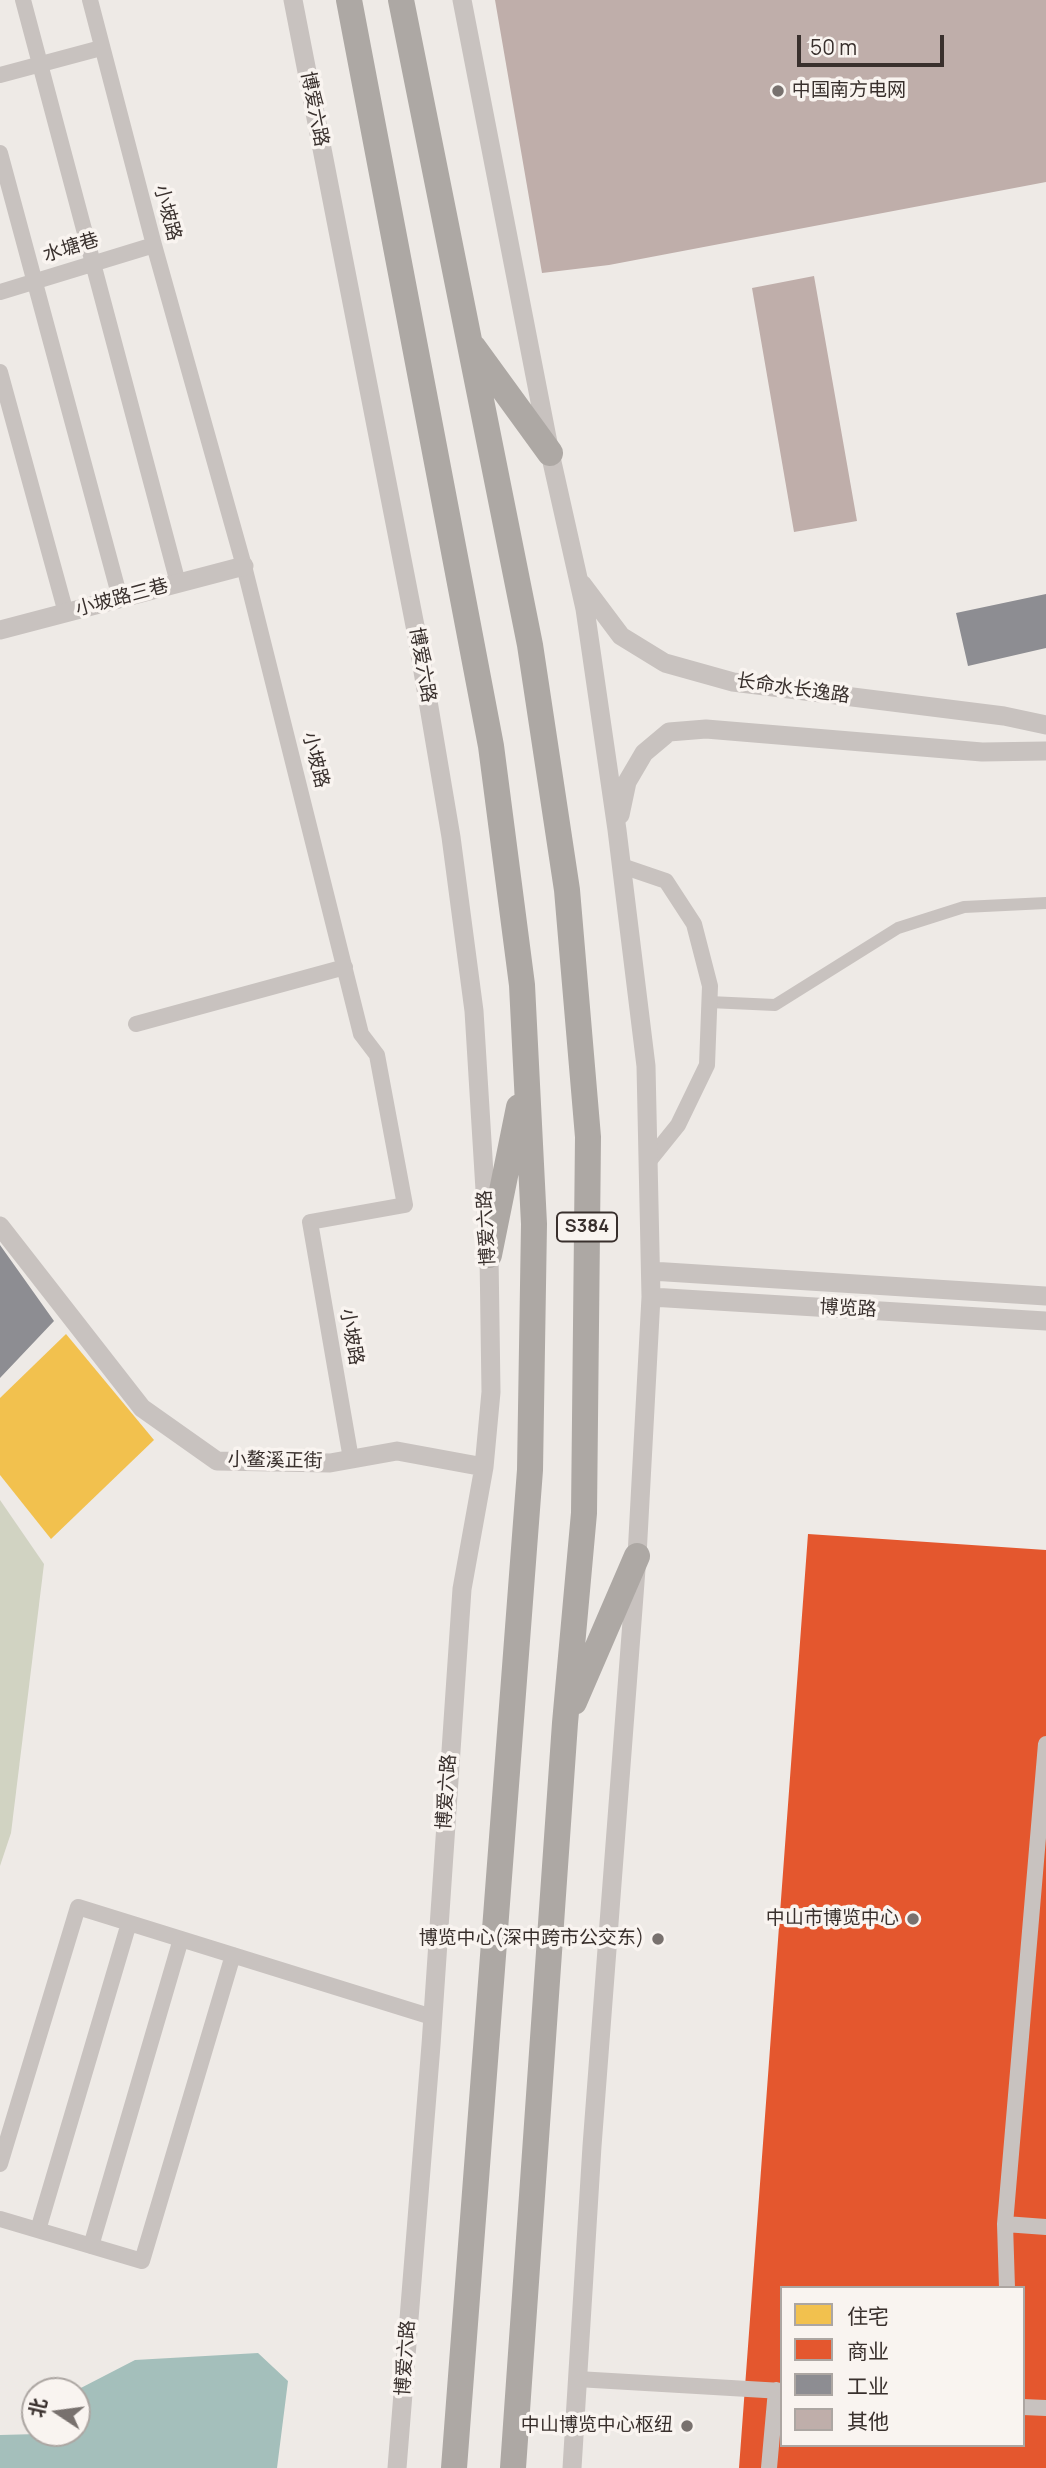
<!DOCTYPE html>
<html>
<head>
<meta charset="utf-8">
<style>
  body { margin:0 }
  #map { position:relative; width:1046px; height:2468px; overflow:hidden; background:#eeeae6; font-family:Manrope,"Noto Sans SC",sans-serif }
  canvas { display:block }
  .legend { position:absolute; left:780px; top:2286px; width:245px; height:161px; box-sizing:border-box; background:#f9f4f0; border:2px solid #aca6a2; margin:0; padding:9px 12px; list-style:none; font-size:21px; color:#39302d }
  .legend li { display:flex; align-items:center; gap:14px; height:35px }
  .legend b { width:35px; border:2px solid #aca6a2 }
  .north { position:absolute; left:21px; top:2377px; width:70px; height:70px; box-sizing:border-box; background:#f9f4f0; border:2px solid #aca6a2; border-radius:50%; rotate:283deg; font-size:19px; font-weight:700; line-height:28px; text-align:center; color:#39302d }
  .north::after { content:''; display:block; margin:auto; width:24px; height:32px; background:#78716e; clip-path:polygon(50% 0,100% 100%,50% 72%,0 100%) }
  .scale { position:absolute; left:797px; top:35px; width:147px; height:32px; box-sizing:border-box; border:4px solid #39302d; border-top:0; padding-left:9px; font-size:21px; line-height:24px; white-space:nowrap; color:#39302d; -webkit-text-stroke:5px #f9f4f0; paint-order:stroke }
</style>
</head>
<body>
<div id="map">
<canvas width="1046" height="2468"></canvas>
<ul class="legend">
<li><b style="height:19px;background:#f2c14e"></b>住宅</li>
<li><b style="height:19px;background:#e4572e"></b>商业</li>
<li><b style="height:19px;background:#8d8d92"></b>工业</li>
<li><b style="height:19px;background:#bfaeaa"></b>其他</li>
</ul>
<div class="north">北</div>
<div class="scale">50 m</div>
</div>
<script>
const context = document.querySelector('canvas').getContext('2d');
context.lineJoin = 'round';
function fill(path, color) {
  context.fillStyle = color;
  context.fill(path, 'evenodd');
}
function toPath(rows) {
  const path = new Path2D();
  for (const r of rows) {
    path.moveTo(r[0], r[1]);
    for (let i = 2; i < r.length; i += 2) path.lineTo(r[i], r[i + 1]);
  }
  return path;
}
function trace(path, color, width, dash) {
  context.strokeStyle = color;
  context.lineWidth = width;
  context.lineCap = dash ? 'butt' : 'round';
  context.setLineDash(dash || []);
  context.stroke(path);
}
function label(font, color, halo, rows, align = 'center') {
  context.font = font + ' Manrope,"Noto Sans SC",sans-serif';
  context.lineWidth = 7;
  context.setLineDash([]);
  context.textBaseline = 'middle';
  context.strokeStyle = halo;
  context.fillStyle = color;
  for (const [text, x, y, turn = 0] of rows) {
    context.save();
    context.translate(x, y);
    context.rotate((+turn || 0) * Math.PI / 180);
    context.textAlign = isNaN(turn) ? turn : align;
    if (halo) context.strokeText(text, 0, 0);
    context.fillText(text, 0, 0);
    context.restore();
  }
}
fill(toPath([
  [0,1500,44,1564,11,1833,0,1866]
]), '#d1d3c2');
fill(toPath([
  [258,2353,288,2381,277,2468,0,2468,0,2435,77,2433,75,2391,135,2360]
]), '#a4bfbb');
fill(toPath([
  [66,1334,154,1440,51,1539,0,1475,0,1398]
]), '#f2c14e');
fill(toPath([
  [808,1534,1046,1550,1046,2468,739,2468],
  [782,2288,1023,2288,1023,2445,782,2445]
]), '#e4572e');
fill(toPath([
  [1046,594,1046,648,968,666,956,613],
  [0,1245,54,1321,0,1378]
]), '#8d8d92');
fill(toPath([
  [495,0,1046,0,1046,182,609,265,542,273],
  [814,276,857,521,794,532,752,288]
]), '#bfaeaa');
trace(toPath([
  [709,1002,775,1005,898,928,964,907,1046,903]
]), '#c8c2bf', 12);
trace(toPath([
  [23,0,178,583],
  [90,0,154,245,244,566,361,1034,377,1055,405,1205,310,1222,351,1459],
  [0,75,101,48],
  [0,153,120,598],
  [0,292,154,245],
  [0,372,66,613],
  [622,866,666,881,694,924,710,986,707,1065,678,1125,649,1161],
  [136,1024,345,967],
  [0,2164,78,1907,432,2017],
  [0,2219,142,2261,233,1955],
  [1005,2224,1046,2227],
  [38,2230,129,1923],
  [91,2246,181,1939],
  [1007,2288,1005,2224,1046,1744],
  [577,2379,782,2391],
  [1023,2407,1046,2408],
  [769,2468,776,2390]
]), '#c8c2bf', 16);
trace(toPath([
  [293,0,417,636,451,837,474,1011,489,1255,491,1392,484,1467,462,1589,431,2045,397,2468],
  [462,0,550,453,585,609,617,830,646,1066,651,1297,637,1556,592,2146,572,2468],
  [582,584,621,636,665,663,733,682,1004,716,1046,725],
  [0,630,244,566],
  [620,815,627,782,644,753,669,732,706,729,982,752,1046,751],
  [0,1226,142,1408,217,1461,330,1463,397,1451,484,1467],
  [651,1271,1046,1296],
  [651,1297,1046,1321]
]), '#c8c2bf', 19);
trace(toPath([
  [349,0,491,746,522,985,534,1224,530,1470,454,2468],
  [401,0,530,645,567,890,588,1137,584,1513,565,1723,513,2468],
  [473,347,550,453],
  [489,1255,519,1107],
  [574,1702,637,1556]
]), '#ada8a4', 26);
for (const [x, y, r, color] of [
  [778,91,7,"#78716e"],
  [913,1919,7,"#78716e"],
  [658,1939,7,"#78716e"],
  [687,2426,7,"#78716e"]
]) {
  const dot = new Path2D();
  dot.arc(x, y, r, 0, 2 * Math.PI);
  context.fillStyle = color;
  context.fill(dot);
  trace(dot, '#f9f4f0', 2.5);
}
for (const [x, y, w] of [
  [587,1227,60]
]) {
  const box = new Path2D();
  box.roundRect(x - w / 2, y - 14.5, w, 29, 5);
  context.fillStyle = '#f9f4f0';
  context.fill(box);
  trace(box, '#39302d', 2);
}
label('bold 18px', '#39302d', null, [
  ["S384",587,1227]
]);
label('19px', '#39302d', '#f9f4f0', [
  ["中国南方电网",792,91,"left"],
  ["中山市博览中心",899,1919],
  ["博览中心(深中跨市公交东)",644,1939],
  ["中山博览中心枢纽",673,2426]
], 'right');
label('19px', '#39302d', '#f9f4f0', [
  ["博爱六路",314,109,79],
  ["小坡路",167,213,75],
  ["水塘巷",71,248,-17],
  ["小坡路三巷",122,598,-15],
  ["博爱六路",422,665,80],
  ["长命水长逸路",793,689,8],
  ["小坡路",315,760,76],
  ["博爱六路",487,1228,-93],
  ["博览路",848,1309,3],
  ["小坡路",351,1337,80],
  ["小鳌溪正街",275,1461,1],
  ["博爱六路",447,1792,-86],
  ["博爱六路",406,2358,-86]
]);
</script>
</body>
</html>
